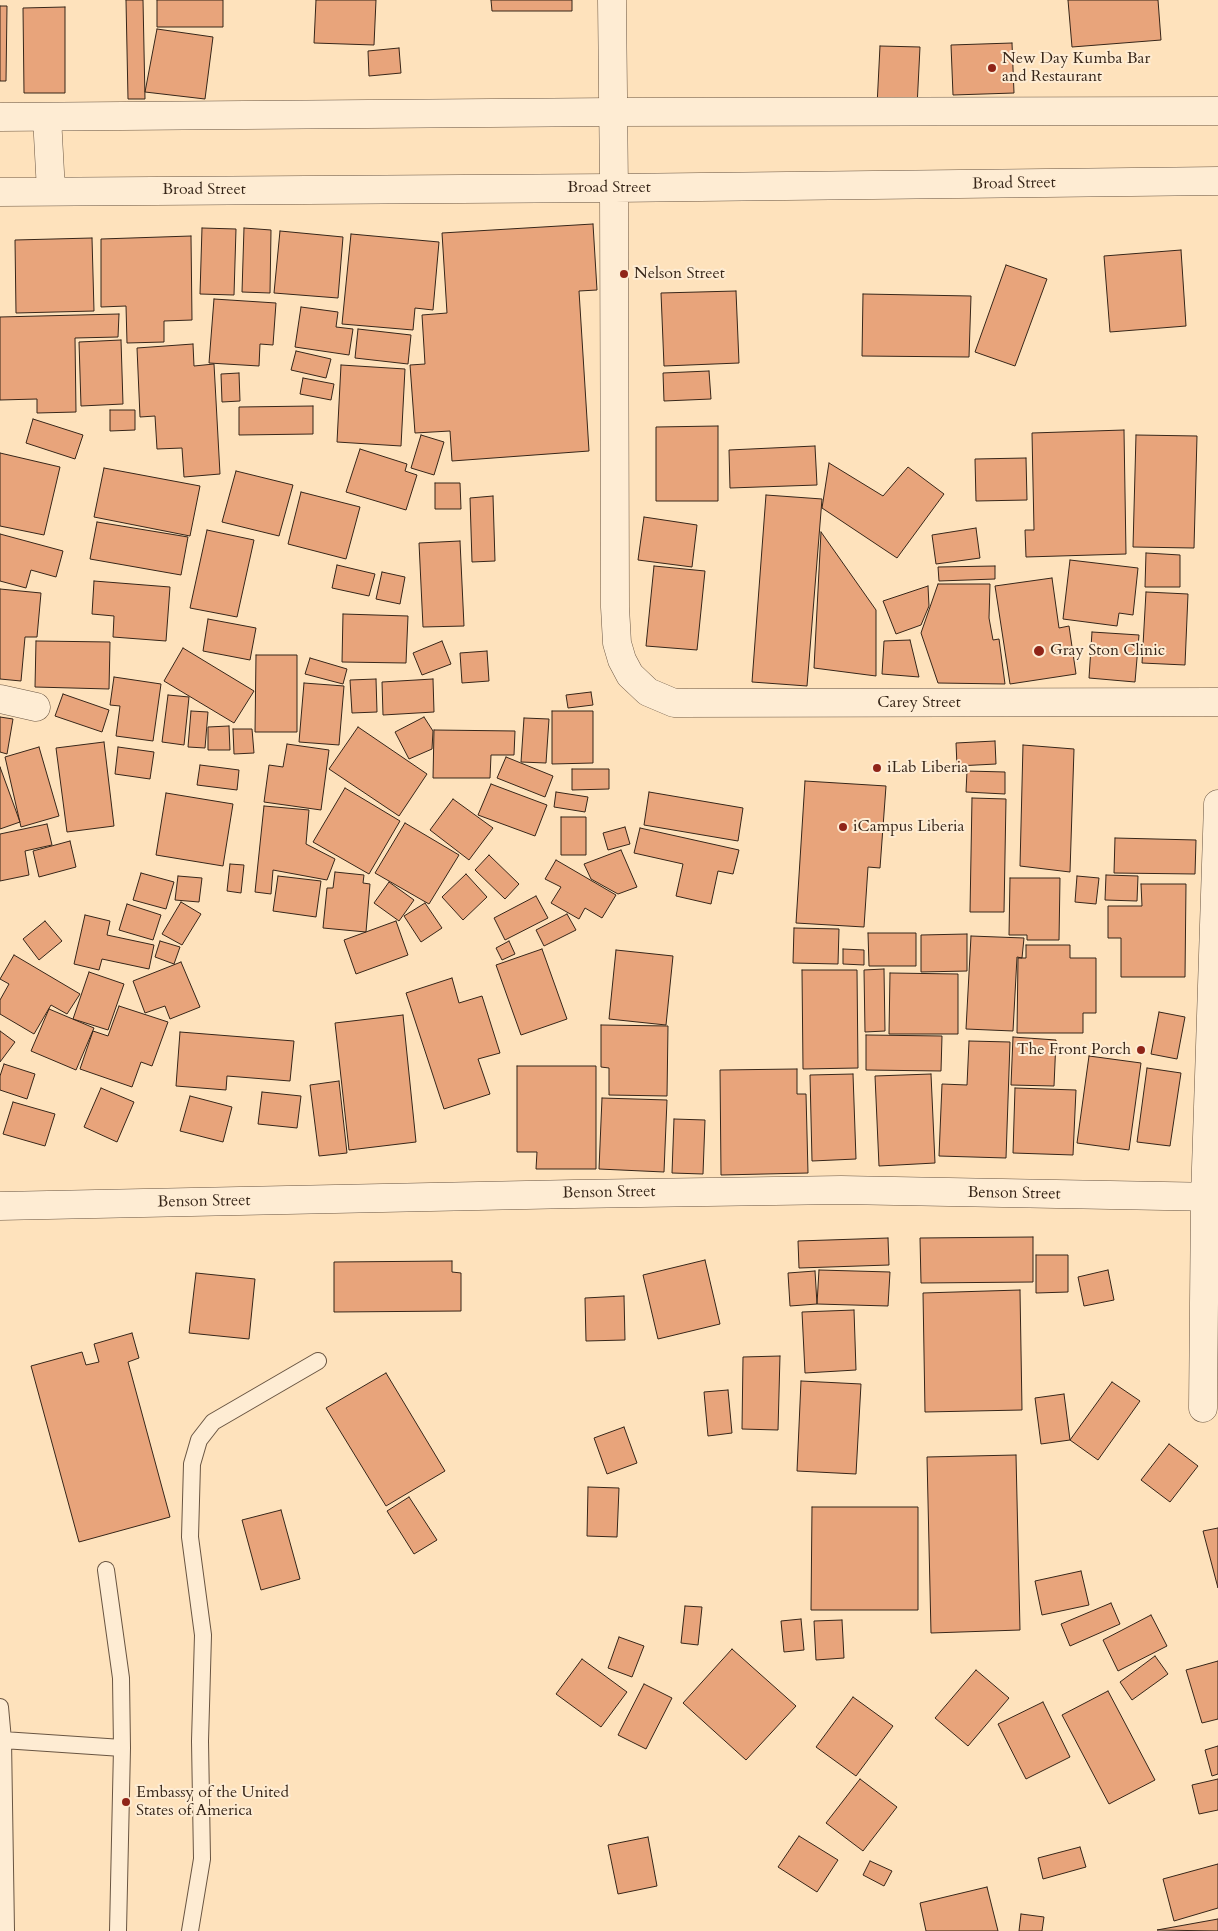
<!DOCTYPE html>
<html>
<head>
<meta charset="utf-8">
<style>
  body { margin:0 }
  canvas { display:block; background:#fee2bc }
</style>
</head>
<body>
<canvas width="1218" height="1931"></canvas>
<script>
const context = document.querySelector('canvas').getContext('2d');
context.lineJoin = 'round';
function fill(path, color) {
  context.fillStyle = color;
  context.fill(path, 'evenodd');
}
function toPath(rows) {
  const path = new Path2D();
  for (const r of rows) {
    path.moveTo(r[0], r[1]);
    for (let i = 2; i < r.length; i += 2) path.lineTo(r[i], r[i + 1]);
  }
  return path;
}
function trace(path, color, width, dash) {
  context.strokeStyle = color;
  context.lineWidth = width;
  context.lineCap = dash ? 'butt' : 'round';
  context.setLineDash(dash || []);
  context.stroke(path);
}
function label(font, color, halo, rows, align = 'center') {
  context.font = font + ' Cardo,serif';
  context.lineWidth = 4;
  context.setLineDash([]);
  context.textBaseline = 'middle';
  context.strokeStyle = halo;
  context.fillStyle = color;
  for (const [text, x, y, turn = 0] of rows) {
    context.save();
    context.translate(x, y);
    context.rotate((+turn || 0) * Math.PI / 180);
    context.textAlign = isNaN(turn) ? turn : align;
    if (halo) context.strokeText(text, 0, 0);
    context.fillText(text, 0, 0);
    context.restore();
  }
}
const building = toPath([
  [126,0,143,0,145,99,128,99,126,0],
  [157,0,223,0,223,27,157,27,157,0],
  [316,0,376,0,374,45,314,43,316,0],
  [491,0,572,0,572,11,492,11,491,0],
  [1068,0,1158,0,1161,40,1072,47,1068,0],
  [0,6,7,6,6,81,0,81,0,6],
  [65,7,65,93,24,93,23,8,65,7],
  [157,29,213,37,205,99,145,92,157,29],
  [1012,43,1014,93,953,95,951,45,1012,43],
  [880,46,920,47,917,107,877,106,880,46],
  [399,48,401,73,369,76,368,51,399,48],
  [593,224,597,290,579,291,589,451,452,461,450,431,415,433,410,365,425,364,422,315,447,313,442,233,593,224],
  [202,228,236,229,234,295,200,294,202,228],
  [244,228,271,230,270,293,242,292,244,228],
  [280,231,343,237,338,298,274,293,280,231],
  [351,234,439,242,433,310,415,308,413,330,342,324,351,234],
  [191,236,192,320,164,321,164,342,127,343,126,306,101,307,101,239,191,236],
  [92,238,94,311,16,313,15,240,92,238],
  [1181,250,1186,326,1110,332,1104,256,1181,250],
  [1006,265,1047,279,1015,366,975,352,1006,265],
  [736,291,739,363,664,366,661,293,736,291],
  [863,294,971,296,969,357,862,356,863,294],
  [214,299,276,303,273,345,260,344,259,366,209,363,214,299],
  [301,307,338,312,336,327,353,329,349,355,295,347,301,307],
  [119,314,118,337,75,338,76,412,37,413,37,399,0,400,0,317,119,314],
  [358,329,411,335,408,364,355,358,358,329],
  [121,340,123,404,81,406,79,342,121,340],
  [193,344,194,366,214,364,220,474,184,477,182,448,157,449,155,416,140,417,137,348,193,344],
  [296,351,331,359,326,378,291,370,296,351],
  [341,365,405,369,401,446,337,442,341,365],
  [709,371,711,399,664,401,663,373,709,371],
  [239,373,240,401,222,402,221,374,239,373],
  [303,378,334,384,331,400,300,394,303,378],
  [313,406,313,434,239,435,239,407,313,406],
  [110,410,135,410,135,430,110,431,110,410],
  [33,419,83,435,75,459,26,443,33,419],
  [718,426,718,501,656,501,656,427,718,426],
  [1124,430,1126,554,1026,557,1025,530,1034,530,1032,433,1124,430],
  [421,435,444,442,434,475,411,468,421,435],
  [1136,435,1197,436,1194,548,1133,547,1136,435],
  [815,446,817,485,730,488,729,450,815,446],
  [360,449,407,464,405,471,417,475,406,510,346,492,360,449],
  [0,453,60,467,44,535,0,526,0,453],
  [1026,458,1027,500,976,501,975,459,1026,458],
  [829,463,883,496,908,467,944,494,897,558,822,508,829,463],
  [104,468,200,486,190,536,94,517,104,468],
  [236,471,293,485,279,536,222,522,236,471],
  [435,483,460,483,461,509,435,509,435,483],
  [301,492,360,507,346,559,288,544,301,492],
  [766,495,822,499,807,686,752,682,766,495],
  [493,496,495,561,472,562,470,498,493,496],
  [644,517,697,525,692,567,638,560,644,517],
  [97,522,188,537,181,575,90,559,97,522],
  [976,528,980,558,936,564,932,535,976,528],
  [207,530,254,540,237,617,190,608,207,530],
  [821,532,876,610,876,676,814,668,821,532],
  [0,534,63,551,56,577,31,570,26,588,0,581,0,534],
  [460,541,464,626,423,627,419,543,460,541],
  [1146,553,1180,555,1180,587,1145,587,1146,553],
  [1070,560,1138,568,1133,615,1119,613,1117,626,1063,619,1070,560],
  [337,565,375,574,369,596,332,588,337,565],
  [654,566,705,571,697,650,646,646,654,566],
  [995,566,995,579,939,581,938,567,995,566],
  [382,572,405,577,400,604,376,599,382,572],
  [1052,578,1059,628,1069,626,1076,674,1010,684,995,586,1052,578],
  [94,581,170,587,166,641,113,637,114,616,92,614,94,581],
  [938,584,990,584,989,618,993,640,999,639,1005,684,938,683,921,633,938,584],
  [928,586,929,606,921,625,896,634,883,601,928,586],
  [0,589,41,593,37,637,25,637,21,681,0,679,0,589],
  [1146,592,1188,594,1185,665,1142,663,1146,592],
  [343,614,408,616,406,663,342,662,343,614],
  [208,619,256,628,250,660,203,651,208,619],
  [1092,632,1139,635,1135,682,1089,678,1092,632],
  [910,640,919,677,882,674,884,641,910,640],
  [36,641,110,642,109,689,35,687,36,641],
  [442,641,451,664,422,675,413,653,442,641],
  [183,648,254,691,234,723,164,681,183,648],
  [487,651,489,681,462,683,460,653,487,651],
  [256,655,297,655,297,732,255,732,256,655],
  [310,658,347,669,343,684,305,674,310,658],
  [114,677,161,684,153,741,116,736,120,706,110,705,114,677],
  [376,679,377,712,352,713,350,680,376,679],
  [433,679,434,712,383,715,382,682,433,679],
  [304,683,344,686,339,745,299,742,304,683],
  [591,692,593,705,568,708,566,695,591,692],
  [63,694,109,710,102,732,55,716,63,694],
  [168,695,189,697,184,745,162,742,168,695],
  [191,711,208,712,205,748,188,747,191,711],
  [552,711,593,711,593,763,552,764,552,711],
  [0,717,13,719,7,754,0,752,0,717],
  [424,717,433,731,432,749,409,759,395,732,424,717],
  [524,718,549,719,546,763,521,762,524,718],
  [229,726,230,750,208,750,208,727,229,726],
  [358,727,427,774,399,816,329,769,358,727],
  [233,729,252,729,254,753,234,754,233,729],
  [434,730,515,731,514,755,491,755,490,778,433,778,434,730],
  [995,741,996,764,957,766,956,743,995,741],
  [104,742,114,826,67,832,56,748,104,742],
  [287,744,329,750,321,810,264,802,269,765,283,767,287,744],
  [1023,745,1074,749,1070,872,1020,866,1023,745],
  [39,747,59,816,21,827,5,757,39,747],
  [118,747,154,752,150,779,115,774,118,747],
  [506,757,553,776,545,797,497,778,506,757],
  [200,765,239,770,237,790,197,785,200,765],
  [0,767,20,822,0,829,0,767],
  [572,769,609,769,609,789,572,790,572,769],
  [967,771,1005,772,1005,794,966,792,967,771],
  [805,781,886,786,880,868,868,867,864,927,796,923,805,781],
  [491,784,547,805,535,836,478,815,491,784],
  [345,788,400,821,369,874,313,842,345,788],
  [556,792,588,797,585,812,554,807,556,792],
  [649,792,743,808,738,841,644,825,649,792],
  [166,793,233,804,223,866,156,855,166,793],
  [972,798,1006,799,1004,912,970,912,972,798],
  [453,799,493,828,469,860,430,830,453,799],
  [264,806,309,810,306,844,335,859,327,880,273,870,271,894,255,892,264,806],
  [561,817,586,817,586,855,561,855,561,817],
  [405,823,459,855,429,904,375,873,405,823],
  [47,824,52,845,25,851,29,875,0,881,0,834,47,824],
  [625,827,630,844,608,850,603,833,625,827],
  [640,828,739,850,733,874,718,871,711,904,676,896,683,864,634,853,640,828],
  [1115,838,1196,840,1195,874,1114,873,1115,838],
  [70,841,76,867,39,877,33,851,70,841],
  [621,850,637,887,618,894,591,879,584,864,621,850],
  [489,855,519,884,505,899,475,870,489,855],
  [556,860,616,895,602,918,585,908,579,919,551,903,561,887,545,879,556,860],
  [230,864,244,865,241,893,227,891,230,864],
  [335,872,364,875,363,883,370,884,366,932,323,928,327,888,333,888,335,872],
  [141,873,174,882,166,909,133,900,141,873],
  [466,874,487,897,463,920,442,897,466,874],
  [1106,875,1138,876,1137,901,1105,900,1106,875],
  [178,876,202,878,199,902,175,900,178,876],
  [278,876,321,881,316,917,273,911,278,876],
  [1077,876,1099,878,1096,904,1075,902,1077,876],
  [1010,878,1060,878,1059,940,1027,940,1027,935,1009,935,1010,878],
  [389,882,414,900,399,921,374,903,389,882],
  [1141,884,1186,884,1185,977,1121,977,1121,938,1108,938,1108,906,1142,906,1141,884],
  [536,896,548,918,505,940,494,918,536,896],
  [181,902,201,914,182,945,162,934,181,902],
  [425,903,442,928,421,942,404,916,425,903],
  [127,904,161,915,153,940,119,930,127,904],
  [567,914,576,930,544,946,536,930,567,914],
  [85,915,110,921,107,935,154,945,149,969,102,959,99,970,74,964,85,915],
  [45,921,62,941,39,960,23,939,45,921],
  [396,921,408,955,356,974,344,940,396,921],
  [794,928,839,929,838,964,793,963,794,928],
  [868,933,916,933,916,966,869,966,868,933],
  [967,934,967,971,921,972,921,935,967,934],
  [971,936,1024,938,1022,958,1017,957,1013,1031,966,1029,971,936],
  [160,941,180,947,174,964,155,957,160,941],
  [509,941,515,954,502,960,496,948,509,941],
  [1026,945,1070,945,1070,958,1096,958,1096,1013,1083,1013,1083,1033,1017,1033,1018,958,1026,958,1026,945],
  [542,949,567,1019,521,1035,496,965,542,949],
  [843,949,864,950,864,965,843,964,843,949],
  [616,950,673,956,666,1025,609,1019,616,950],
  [14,955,80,994,67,1014,51,1005,34,1034,0,1014,0,1000,9,984,0,979,14,955],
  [181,962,200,1007,170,1019,165,1006,145,1013,133,981,181,962],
  [884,969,885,1031,865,1032,864,970,884,969],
  [802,970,857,970,858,1068,803,1069,802,970],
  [89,972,124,984,108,1030,73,1019,89,972],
  [890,973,958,974,958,1034,889,1034,890,973],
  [452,978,459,1003,482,996,500,1053,478,1059,490,1094,444,1109,406,993,452,978],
  [119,1006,168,1022,152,1066,141,1062,132,1087,80,1069,93,1031,108,1036,119,1006],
  [49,1009,94,1028,76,1070,31,1051,49,1009],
  [1159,1012,1185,1017,1177,1059,1151,1054,1159,1012],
  [403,1015,416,1142,349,1150,335,1023,403,1015],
  [601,1025,668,1026,667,1096,609,1095,609,1068,601,1067,601,1025],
  [0,1031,15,1042,0,1062,0,1031],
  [180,1032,294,1041,290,1081,227,1076,226,1090,176,1086,180,1032],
  [866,1035,942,1036,941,1071,866,1070,866,1035],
  [1013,1037,1056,1040,1054,1086,1011,1085,1013,1037],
  [969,1041,1010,1042,1006,1158,939,1156,942,1084,967,1085,969,1041],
  [1089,1056,1141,1063,1129,1150,1077,1143,1089,1056],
  [4,1064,35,1074,27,1099,0,1090,0,1076,4,1064],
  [517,1066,596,1066,596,1169,536,1169,537,1152,517,1152,517,1066],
  [1147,1068,1181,1073,1170,1146,1137,1142,1147,1068],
  [797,1069,797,1094,806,1094,808,1173,721,1175,720,1070,797,1069],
  [853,1074,856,1159,812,1161,810,1075,853,1074],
  [931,1074,935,1163,879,1166,875,1076,931,1074],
  [339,1081,347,1153,319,1156,310,1085,339,1081],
  [101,1088,134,1102,117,1142,84,1127,101,1088],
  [1015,1088,1076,1090,1073,1155,1013,1153,1015,1088],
  [262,1092,301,1096,297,1128,258,1124,262,1092],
  [190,1096,232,1107,223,1142,180,1131,190,1096],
  [602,1098,667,1100,664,1172,599,1169,602,1098],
  [13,1102,55,1114,45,1146,3,1134,13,1102],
  [674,1119,705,1120,703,1174,672,1173,674,1119],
  [1033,1237,1033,1282,921,1283,920,1238,1033,1237],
  [888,1238,889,1265,799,1268,798,1241,888,1238],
  [1036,1255,1068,1255,1068,1292,1036,1293,1036,1255],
  [705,1260,720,1324,658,1339,643,1275,705,1260],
  [452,1261,452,1272,461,1273,461,1311,334,1312,334,1262,452,1261],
  [819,1270,890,1272,888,1306,817,1304,819,1270],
  [1108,1270,1114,1300,1084,1306,1078,1277,1108,1270],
  [815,1271,817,1304,790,1306,788,1273,815,1271],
  [196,1273,255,1279,249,1339,189,1333,196,1273],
  [1020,1290,1022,1410,925,1412,923,1293,1020,1290],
  [624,1296,625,1340,586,1341,585,1298,624,1296],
  [854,1310,856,1370,805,1373,802,1312,854,1310],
  [132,1333,139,1358,128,1362,170,1517,79,1542,31,1366,82,1352,86,1365,99,1362,94,1344,132,1333],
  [780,1356,778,1430,742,1429,743,1357,780,1356],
  [386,1373,445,1471,386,1506,326,1408,386,1373],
  [801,1381,861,1384,856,1474,797,1471,801,1381],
  [1112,1382,1140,1401,1098,1460,1070,1440,1112,1382],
  [728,1390,732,1433,708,1436,704,1392,728,1390],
  [1064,1394,1070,1440,1041,1444,1035,1398,1064,1394],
  [624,1427,637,1463,607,1474,594,1438,624,1427],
  [1169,1444,1198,1466,1170,1502,1141,1480,1169,1444],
  [1016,1455,1020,1630,931,1633,927,1457,1016,1455],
  [588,1487,619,1488,617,1537,587,1536,588,1487],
  [409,1497,437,1540,414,1554,387,1511,409,1497],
  [812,1507,918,1507,918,1610,811,1610,812,1507],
  [281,1510,300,1579,261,1590,242,1520,281,1510],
  [1218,1528,1218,1588,1203,1531,1218,1528],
  [1081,1571,1089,1605,1042,1615,1035,1581,1081,1571],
  [1111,1603,1120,1624,1070,1646,1061,1624,1111,1603],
  [685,1606,702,1607,698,1645,681,1643,685,1606],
  [1151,1615,1167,1646,1118,1671,1103,1640,1151,1615],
  [801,1619,804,1650,784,1652,781,1621,801,1619],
  [842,1620,844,1658,816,1660,814,1621,842,1620],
  [619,1637,644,1646,632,1677,608,1668,619,1637],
  [732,1649,796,1706,746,1760,683,1703,732,1649],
  [1155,1656,1168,1674,1132,1700,1120,1682,1155,1656],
  [582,1659,627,1692,601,1727,556,1694,582,1659],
  [1218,1661,1218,1719,1202,1723,1186,1670,1218,1661],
  [976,1670,1009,1698,968,1746,935,1718,976,1670],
  [644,1684,672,1698,646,1749,618,1735,644,1684],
  [1108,1691,1155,1780,1109,1804,1062,1715,1108,1691],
  [853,1697,893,1726,856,1776,816,1747,853,1697],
  [1043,1702,1070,1757,1026,1779,998,1724,1043,1702],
  [1218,1746,1218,1774,1212,1776,1205,1750,1218,1746],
  [860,1779,897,1807,863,1851,826,1823,860,1779],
  [1218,1779,1218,1810,1199,1814,1192,1785,1218,1779],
  [799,1836,838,1860,817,1892,778,1867,799,1836],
  [648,1837,657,1886,618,1894,608,1845,648,1837],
  [1080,1847,1086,1867,1043,1879,1038,1858,1080,1847],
  [870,1861,892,1871,884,1886,863,1875,870,1861],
  [1218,1864,1218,1908,1174,1921,1163,1879,1218,1864],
  [987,1887,998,1931,926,1931,920,1903,987,1887],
  [1021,1914,1044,1917,1042,1931,1019,1931,1021,1914],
  [1218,1919,1218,1931,1157,1930,1218,1919]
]);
fill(building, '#e8a47b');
trace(building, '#372619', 1);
const service = toPath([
  [106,1570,121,1678,122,1748,118,1931],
  [0,1707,3,1740,6,1931],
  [3,1740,122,1748],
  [190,1931,202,1859,200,1741,203,1635,190,1537,192,1464,199,1440,213,1422,318,1361]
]);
const minor = toPath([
  [612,0,614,188],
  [0,699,36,707],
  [1203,1408,1205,1198,1218,804]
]);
const tertiary = toPath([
  [0,117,613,112,1218,111],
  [47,117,51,191],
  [614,188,615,607,617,643,622,660,630,675,648,692,674,703,1218,702],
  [0,192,614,188,1218,181],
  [0,1206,574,1194,841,1190,1218,1197]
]);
trace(service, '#695542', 18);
trace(minor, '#695542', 29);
trace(tertiary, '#695542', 29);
trace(service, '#feecd3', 16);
trace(minor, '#feecd3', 28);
trace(tertiary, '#feecd3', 28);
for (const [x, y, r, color] of [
  [992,68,5,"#8f2418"],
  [624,274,5,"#8f2418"],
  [1039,651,6,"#8f2418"],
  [877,768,5,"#8f2418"],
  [843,827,5,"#8f2418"],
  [1141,1050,5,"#8f2418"],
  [126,1802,5,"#8f2418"]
]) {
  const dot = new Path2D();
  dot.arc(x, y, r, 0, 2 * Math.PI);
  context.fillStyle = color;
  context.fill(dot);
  trace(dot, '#feecd3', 2);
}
label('16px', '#372619', '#feecd3', [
  ["New Day Kumba Bar",1002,59],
  ["and Restaurant",1002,77],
  ["Nelson Street",634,274],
  ["Gray Ston Clinic",1050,651],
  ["iLab Liberia",887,768],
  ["iCampus Liberia",853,827],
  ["The Front Porch",1131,1050,"right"],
  ["Embassy of the United",136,1793],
  ["States of America",136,1811]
], 'left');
label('16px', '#372619', '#feecd3', [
  ["Broad Street",1014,184,-1],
  ["Broad Street",609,188],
  ["Broad Street",204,190],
  ["Carey Street",919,703],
  ["Benson Street",609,1193,-1],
  ["Benson Street",1014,1194,1],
  ["Benson Street",204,1202,-1]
]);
</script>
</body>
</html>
